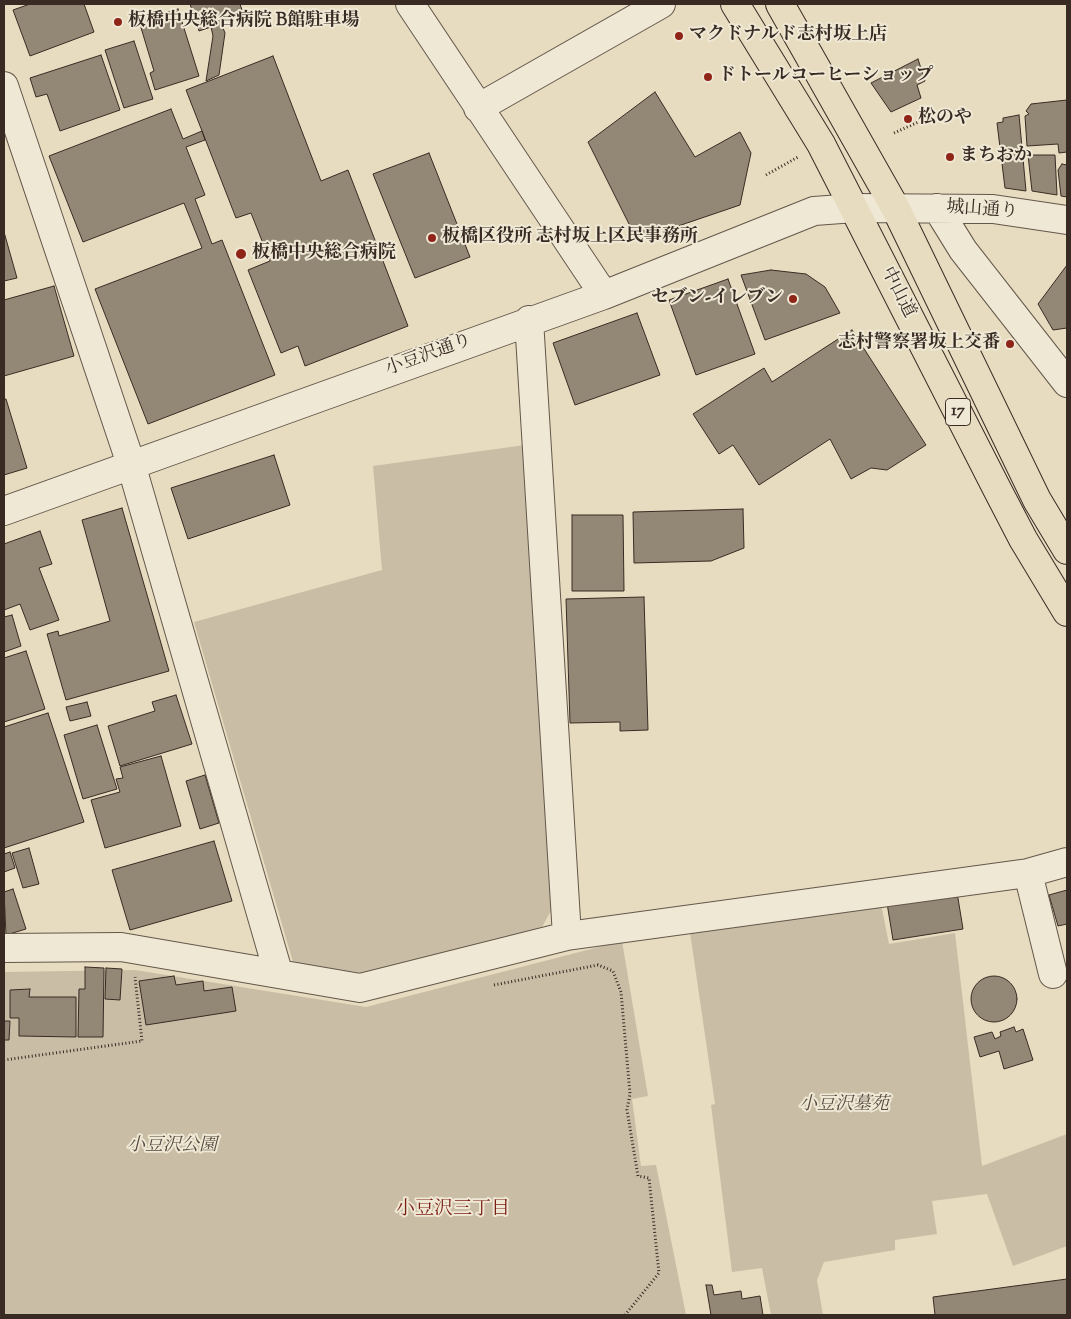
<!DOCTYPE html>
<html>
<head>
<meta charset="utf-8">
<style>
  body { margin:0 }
  #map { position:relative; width:1071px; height:1319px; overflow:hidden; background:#e7dcbf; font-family:"Sorts Mill Goudy",serif }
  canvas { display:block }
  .frame { position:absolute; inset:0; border:5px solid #392b24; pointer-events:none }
</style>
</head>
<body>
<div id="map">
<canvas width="1071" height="1319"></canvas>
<div class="frame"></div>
</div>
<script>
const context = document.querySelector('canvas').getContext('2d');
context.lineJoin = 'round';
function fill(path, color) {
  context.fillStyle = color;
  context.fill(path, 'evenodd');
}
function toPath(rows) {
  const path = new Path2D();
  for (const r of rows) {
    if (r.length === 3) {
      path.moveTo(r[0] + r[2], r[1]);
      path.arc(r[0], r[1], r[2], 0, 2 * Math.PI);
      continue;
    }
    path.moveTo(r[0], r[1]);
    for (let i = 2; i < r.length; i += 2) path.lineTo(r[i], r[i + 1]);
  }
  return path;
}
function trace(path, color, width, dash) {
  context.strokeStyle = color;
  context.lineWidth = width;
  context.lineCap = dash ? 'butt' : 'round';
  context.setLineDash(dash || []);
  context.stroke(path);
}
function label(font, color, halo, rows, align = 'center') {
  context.font = font + ' "Sorts Mill Goudy","Noto Serif JP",serif';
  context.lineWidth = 4;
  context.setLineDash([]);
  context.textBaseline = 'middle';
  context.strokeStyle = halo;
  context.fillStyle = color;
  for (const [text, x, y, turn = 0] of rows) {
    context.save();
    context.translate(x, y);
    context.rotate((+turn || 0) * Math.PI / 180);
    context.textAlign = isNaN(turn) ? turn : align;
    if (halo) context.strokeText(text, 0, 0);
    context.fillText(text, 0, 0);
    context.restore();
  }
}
fill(toPath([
  [525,445,554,905,542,927,360,974,293,962,194,622,382,570,373,466],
  [881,904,889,944,955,933,982,1166,1067,1134,1067,1246,1013,1266,987,1194,932,1201,937,1234,895,1240,895,1250,824,1262,817,1280,823,1315,771,1315,762,1268,732,1272,711,1105,715,1104,690,932],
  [622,941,648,1096,632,1099,641,1166,656,1165,686,1315,4,1315,4,972,135,970,366,1007]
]), '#c9bea5');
const building = toPath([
  [30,4,84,4,94,32,30,56,13,10,30,4],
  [190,4,240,4,244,16,221,23,225,33,219,75,206,81,213,36,211,27,199,31,190,4],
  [178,9,199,76,155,90,150,73,154,71,139,21,178,9],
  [134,41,153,99,124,108,105,50,134,41],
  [101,55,120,110,60,131,47,94,36,97,30,78,101,55],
  [273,56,321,181,348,170,408,326,305,366,298,346,281,353,248,270,270,261,251,213,236,218,186,90,273,56],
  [918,59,925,81,917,85,921,98,891,112,871,83,918,59],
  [655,92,695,157,740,132,751,153,740,205,637,240,588,142,655,92],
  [1067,100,1067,152,1059,153,1058,144,1027,146,1025,116,1029,114,1026,111,1031,104,1067,100],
  [171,109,183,139,202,131,205,140,186,147,205,195,195,199,212,244,222,240,275,375,148,424,95,289,202,248,184,203,83,242,49,156,171,109],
  [1019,115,1026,191,1005,188,997,123,1003,122,1003,118,1019,115],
  [429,153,470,257,415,278,373,174,429,153],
  [1028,155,1055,155,1057,195,1032,191,1028,155],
  [1062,164,1067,165,1067,197,1061,196,1058,170,1062,164],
  [4,232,17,278,4,281,4,232],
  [1067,265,1067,328,1053,330,1038,304,1067,265],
  [771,270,806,274,825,287,840,313,765,340,741,275,771,270],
  [728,279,755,354,696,375,669,300,728,279],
  [54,286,74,356,4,376,4,300,54,286],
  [637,313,660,375,575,405,553,343,637,313],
  [852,330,926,445,887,470,871,468,851,479,830,439,759,485,733,445,719,454,693,414,764,368,772,382,852,330],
  [4,399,6,399,27,468,4,475,4,399],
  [274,455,290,505,188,539,171,488,274,455],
  [122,508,169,671,66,700,47,634,58,631,59,636,110,621,82,520,122,508],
  [743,509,744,548,711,561,634,563,633,512,743,509],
  [572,515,623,515,624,591,572,591,572,515],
  [40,531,52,564,39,568,59,620,30,630,20,604,4,610,4,544,40,531],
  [644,597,648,730,620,731,620,722,570,723,566,599,644,597],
  [12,615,21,646,4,652,4,617,12,615],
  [26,651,45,709,4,722,4,658,26,651],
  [176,695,192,744,120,766,108,726,155,711,152,702,176,695],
  [87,702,91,716,70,721,66,707,87,702],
  [48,713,84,822,4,848,4,727,48,713],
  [97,725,117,789,83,799,64,735,97,725],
  [161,756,181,826,105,848,91,800,120,792,116,779,123,778,120,767,161,756],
  [205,775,219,823,200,829,186,781,205,775],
  [214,841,232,901,130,930,112,870,214,841],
  [29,848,39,884,23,888,12,853,29,848],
  [10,852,15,868,4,872,4,854,10,852],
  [13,889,26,929,6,935,4,892,13,889],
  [1067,890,1067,924,1058,926,1049,895,1067,890],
  [957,892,963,929,893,940,887,903,957,892],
  [85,967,104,968,103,1037,78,1037,79,989,85,989,85,967],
  [106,968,122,969,120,1000,105,999,106,968],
  [174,976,176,985,203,981,204,991,232,987,236,1011,146,1025,139,981,174,976],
  [994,999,23],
  [30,989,29,997,76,997,76,1037,19,1036,19,1018,10,1018,10,990,30,989],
  [4,1021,10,1021,9,1040,4,1040,4,1021],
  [1014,1027,1016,1032,1023,1029,1033,1060,1004,1069,999,1051,980,1057,974,1037,992,1032,995,1039,1001,1036,1000,1032,1014,1027],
  [1067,1279,1067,1315,935,1315,933,1297,1067,1279],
  [706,1285,712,1285,714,1295,741,1291,742,1299,760,1296,763,1315,711,1315,706,1285]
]);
fill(building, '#938775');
trace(building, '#392b24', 1);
const minor = toPath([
  [410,4,604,295],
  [4,86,131,464,278,972],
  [478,108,661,4],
  [937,208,963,250,1067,383],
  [529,320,567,936],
  [4,511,604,295,814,211,855,208,993,209,1067,220],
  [1028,873,1053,974],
  [4,948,121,947,360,988,567,936,1028,873,1067,862]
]);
const highway = toPath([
  [735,4,821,144,997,489,1023,539,1067,612],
  [780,4,896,209,1037,500,1067,550]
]);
trace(minor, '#64574b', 30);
trace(highway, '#392b24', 30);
trace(toPath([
  [894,133,934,115],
  [766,175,798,157],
  [494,985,598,965,613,971,621,992,630,1094,627,1110,638,1176,649,1178,659,1273,625,1315],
  [4,1060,142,1041,135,977]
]), '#392b24', 3, [1, 2.5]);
trace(minor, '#efe8d5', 28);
trace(highway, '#e7dcbf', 28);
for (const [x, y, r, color] of [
  [118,22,5,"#8f2418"],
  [679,36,5,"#8f2418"],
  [708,77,5,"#8f2418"],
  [908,119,5,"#8f2418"],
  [950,157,5,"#8f2418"],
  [432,238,5,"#8f2418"],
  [241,254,6,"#8f2418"],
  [793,299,5,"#8f2418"],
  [1010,344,5,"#8f2418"]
]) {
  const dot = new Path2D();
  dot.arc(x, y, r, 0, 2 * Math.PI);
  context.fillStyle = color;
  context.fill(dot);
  trace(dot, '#efe8d5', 2);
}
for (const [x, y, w] of [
  [958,412,25]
]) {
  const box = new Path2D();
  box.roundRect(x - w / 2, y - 13.5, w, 27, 4);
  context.fillStyle = '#efe8d5';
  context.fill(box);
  trace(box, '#392b24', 1);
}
label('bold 16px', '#392b24', null, [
  ["17",958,412]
]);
label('bold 18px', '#392b24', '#efe8d5', [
  ["板橋中央総合病院 B館駐車場",128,22],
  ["マクドナルド志村坂上店",689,36],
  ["ドトールコーヒーショップ",718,77],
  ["松のや",918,119],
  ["まちおか",960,157],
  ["板橋区役所 志村坂上区民事務所",442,238],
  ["板橋中央総合病院",252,254],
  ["セブン-イレブン",783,299,"right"],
  ["志村警察署坂上交番",1000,344,"right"]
], 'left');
label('18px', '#392b24', '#efe8d5', [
  ["城山通り",982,211,4],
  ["中山道",897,293,63],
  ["小豆沢通り",429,356,-20]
]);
label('italic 18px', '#56483e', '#efe8d5', [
  ["小豆沢墓苑",844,1106],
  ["小豆沢公園",172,1147]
]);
label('19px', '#7a1f14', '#efe8d5', [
  ["小豆沢三丁目",453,1211]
]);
</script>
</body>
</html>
